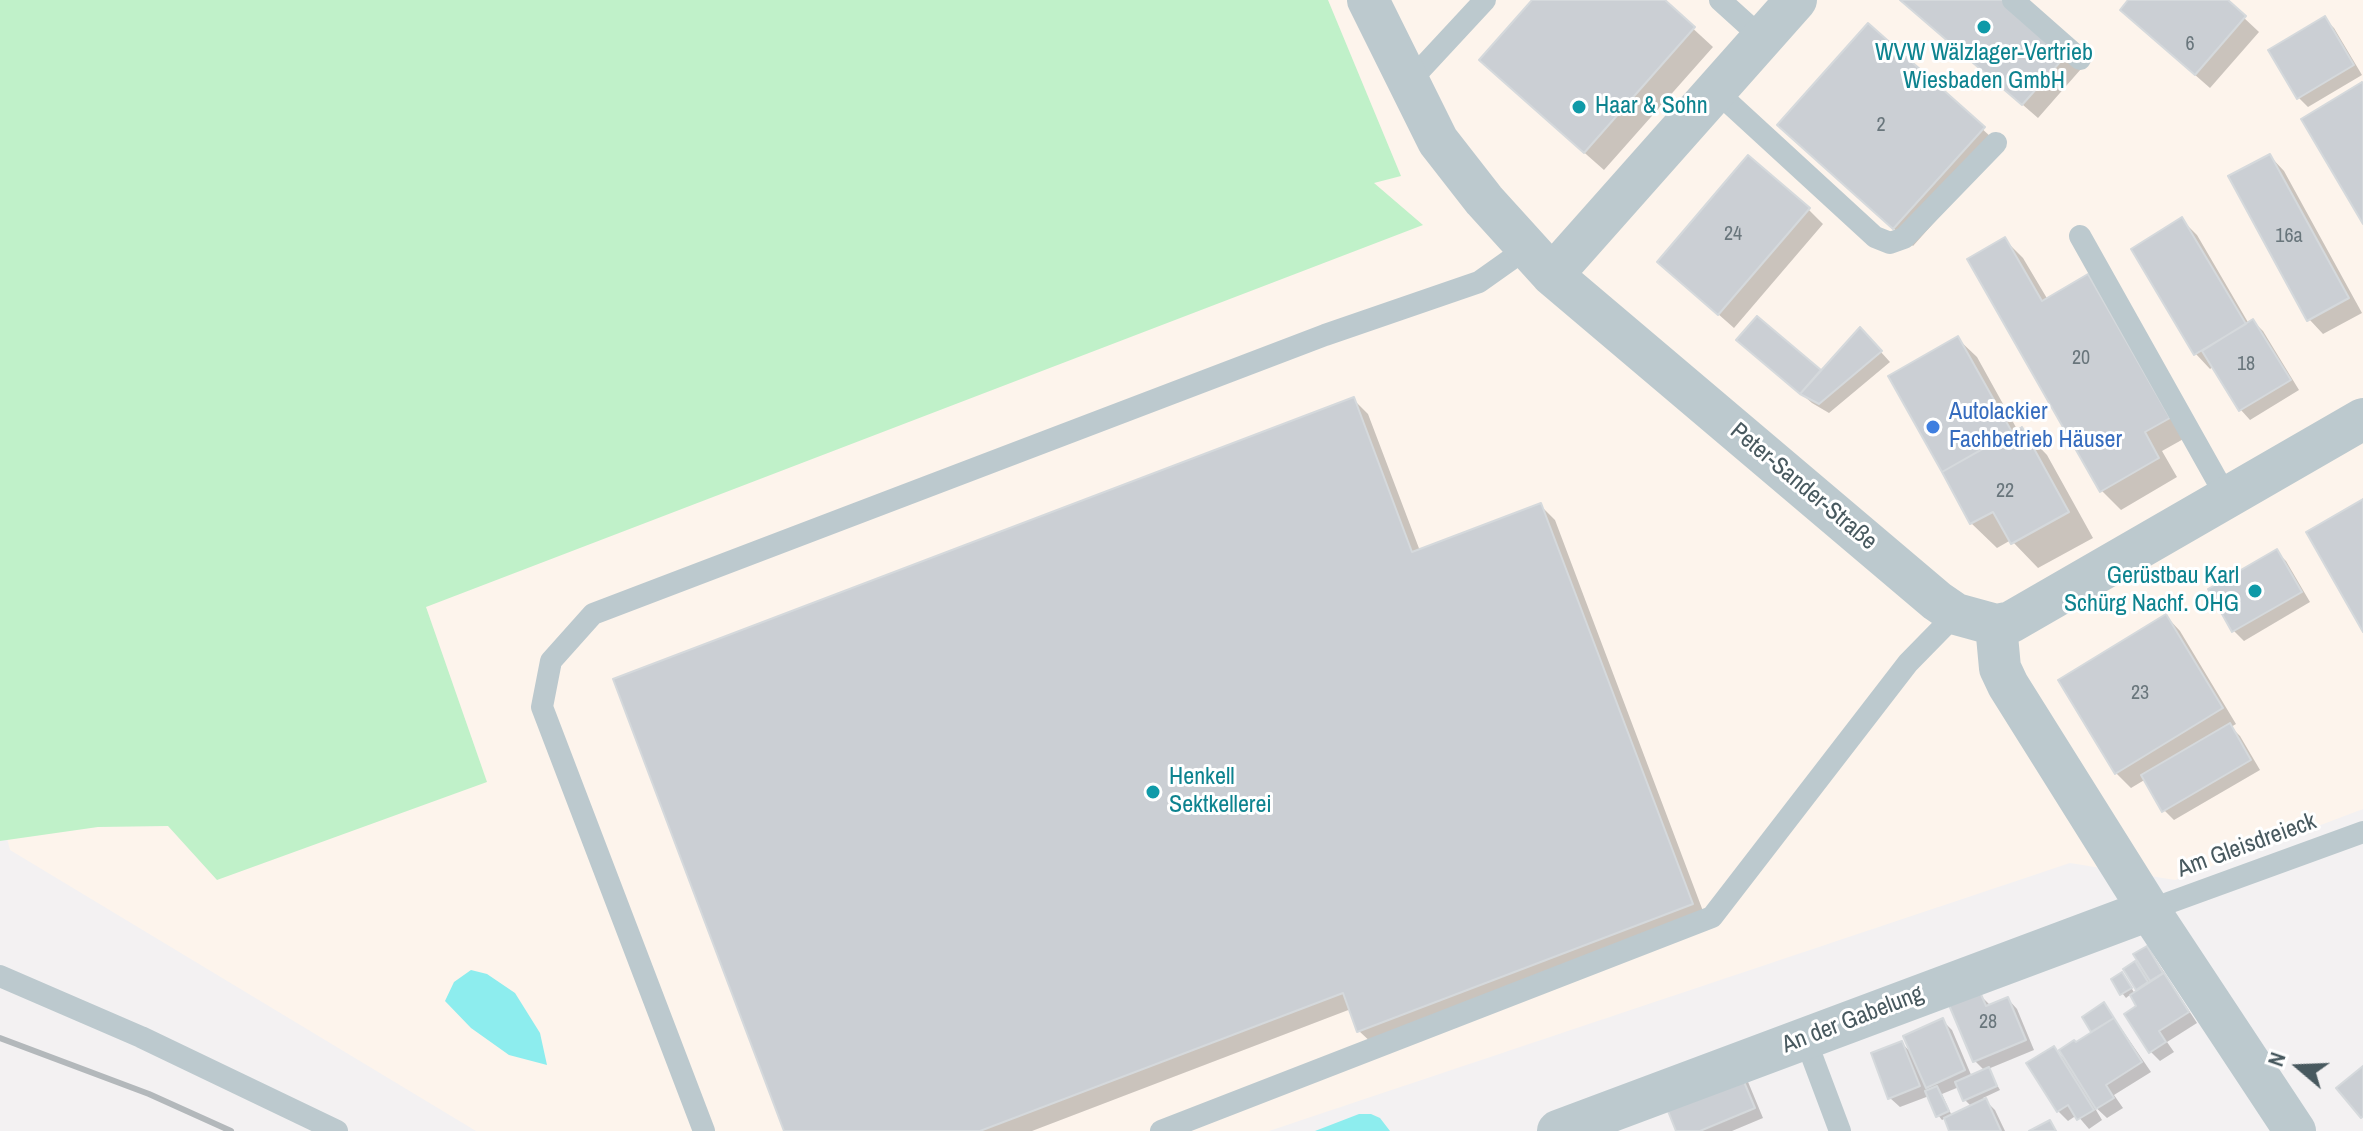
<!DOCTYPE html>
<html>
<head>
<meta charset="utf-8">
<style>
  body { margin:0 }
  #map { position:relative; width:2363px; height:1131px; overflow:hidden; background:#f3f1f2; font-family:"Archivo Narrow",sans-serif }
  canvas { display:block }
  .north { position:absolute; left:2259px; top:1027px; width:80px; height:80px; -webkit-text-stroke:6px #fff; paint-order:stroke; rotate:289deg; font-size:22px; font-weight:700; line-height:32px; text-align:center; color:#48595f }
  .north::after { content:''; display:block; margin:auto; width:28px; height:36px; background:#48595f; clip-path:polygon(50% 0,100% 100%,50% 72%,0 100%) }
</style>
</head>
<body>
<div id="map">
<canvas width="2363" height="1131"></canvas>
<div class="north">N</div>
</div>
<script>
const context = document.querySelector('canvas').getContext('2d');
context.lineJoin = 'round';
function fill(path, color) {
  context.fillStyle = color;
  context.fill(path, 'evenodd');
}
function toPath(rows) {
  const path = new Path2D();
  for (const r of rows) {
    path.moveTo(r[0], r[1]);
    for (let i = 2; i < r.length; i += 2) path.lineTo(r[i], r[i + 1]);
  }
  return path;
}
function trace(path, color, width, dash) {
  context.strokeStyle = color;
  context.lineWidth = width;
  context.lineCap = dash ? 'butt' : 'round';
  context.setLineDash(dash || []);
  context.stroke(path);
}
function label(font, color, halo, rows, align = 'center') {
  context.font = font + ' "Archivo Narrow",sans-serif';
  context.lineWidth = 6;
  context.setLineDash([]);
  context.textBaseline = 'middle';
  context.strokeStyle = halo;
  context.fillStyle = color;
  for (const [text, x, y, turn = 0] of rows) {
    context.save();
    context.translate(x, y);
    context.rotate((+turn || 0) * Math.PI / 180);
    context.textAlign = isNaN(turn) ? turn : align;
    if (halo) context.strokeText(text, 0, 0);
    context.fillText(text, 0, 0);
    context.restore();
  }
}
fill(toPath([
  [0,0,2363,0,2363,809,2175,880,2070,863,1269,1131,476,1131,10,850,0,811]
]), '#fdf4ec');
fill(toPath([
  [0,0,1328,0,1401,176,1374,183,1423,225,426,607,487,782,217,880,168,826,98,827,0,841]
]), '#c0f1c9');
fill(toPath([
  [471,970,487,974,515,993,540,1033,547,1065,509,1055,471,1028,445,1001,454,982],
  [1359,1114,1371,1114,1380,1118,1390,1131,1315,1131]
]), '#8dedee');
fill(toPath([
  [1535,0,1662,0,1713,47,1604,170,1501,79],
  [1902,0,2003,0,2081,69,2038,118],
  [2131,0,2225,0,2259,32,2210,88,2137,24],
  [2325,19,2334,28,2362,75,2308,107,2298,97],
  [1868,25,2002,147,1913,246,1798,143],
  [2270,156,2284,171,2362,313,2323,334,2309,319],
  [1808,209,1823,224,1734,328,1675,276],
  [2182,220,2197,235,2249,324,2253,321,2263,331,2299,390,2250,420,2241,410,2214,366,2210,369,2196,354,2134,249],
  [2005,240,2023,258,2048,300,2088,277,2107,295,2187,437,2162,451,2177,477,2121,510,2102,491],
  [1757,319,1821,372,1870,340,1890,362,1829,413,1812,403,1749,349],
  [1958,339,1977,357,2018,431,2022,429,2047,455,2093,538,2038,568,2011,540,1997,548,1971,523,1943,471],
  [1353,399,1368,414,1420,551,1540,505,1555,520,1706,919,1374,1045,1359,1031,1351,1009,1032,1131,786,1131],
  [2276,551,2286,561,2310,602,2244,641,2234,631,2210,590],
  [2166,616,2180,631,2236,724,2231,727,2240,736,2260,770,2174,820,2164,810,2146,779,2131,788,2116,773],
  [2151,952,2197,1023,2167,1042,2174,1052,2160,1061,2150,1051,2139,1007,2131,994,2126,998,2122,993,2126,979,2135,994,2140,991,2126,969],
  [1980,995,1990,1005,2008,999,2017,1009,2034,1050,1988,1069,2000,1090,1983,1098,1995,1110,2005,1131,1952,1131,1946,1118,1942,1120,1938,1115,1929,1096,1900,1107,1890,1098,1902,1043,1912,1054,1942,1020,1952,1030,1972,1077,1985,1071,1975,1061],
  [1959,1087,1965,1100,1972,1107,1952,1116,1942,1094],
  [2108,1009,2151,1072,2114,1095,2123,1108,2107,1118,2093,1105,2102,1120,2089,1129,2077,1115,2068,1121,2058,1111,2053,1048,2066,1060,2076,1045,2094,1033,2085,1018],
  [1746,1077,1763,1118,1732,1131,1678,1131]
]), '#0003');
const building = toPath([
  [1532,0,1665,0,1695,27,1584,153,1479,60,1532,0],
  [1900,0,2006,0,2068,53,2022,105,1900,0],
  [2128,0,2228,0,2246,16,2195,75,2120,10,2128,0],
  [2325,16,2354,65,2297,99,2268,50,2325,16],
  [1868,23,1985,127,1893,229,1777,125,1868,23],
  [2362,82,2363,84,2363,224,2301,119,2362,82],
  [2270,154,2349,298,2307,321,2228,176,2270,154],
  [1748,155,1810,208,1718,315,1657,262,1748,155],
  [2182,217,2246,324,2194,355,2131,249,2182,217],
  [2005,237,2042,301,2088,274,2170,418,2145,432,2159,458,2100,492,1967,259,2005,237],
  [1757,316,1821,370,1800,394,1736,340,1757,316],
  [2253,319,2291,380,2239,411,2202,351,2253,319],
  [1860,327,1882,351,1819,404,1800,394,1860,327],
  [1958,336,2012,432,1942,472,1888,376,1958,336],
  [1354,397,1412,552,1541,503,1693,904,1357,1032,1343,993,980,1131,784,1131,613,679,1354,397],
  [2022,427,2069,512,2011,544,1993,512,1970,524,1942,472,2022,427],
  [2363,499,2363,632,2306,532,2363,499],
  [2277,549,2302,592,2232,632,2208,589,2277,549],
  [2166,614,2223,708,2115,774,2058,680,2166,614],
  [2230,723,2251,760,2162,812,2141,775,2230,723],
  [2147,946,2163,973,2150,981,2133,954,2147,946],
  [2135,961,2148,982,2136,990,2123,969,2135,961],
  [2122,972,2132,988,2120,995,2111,979,2122,972],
  [2164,973,2189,1012,2159,1031,2166,1042,2149,1053,2124,1014,2136,1006,2130,995,2164,973],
  [1980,992,1986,1006,2008,997,2026,1040,1973,1062,1949,1005,1980,992],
  [2104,1002,2114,1018,2091,1032,2082,1017,2104,1002],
  [1943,1018,1965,1070,1926,1088,1903,1036,1943,1018],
  [2114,1018,2142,1062,2106,1085,2114,1098,2096,1109,2059,1050,2074,1040,2076,1042,2114,1018],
  [1902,1041,1920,1086,1888,1099,1871,1053,1902,1041],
  [2054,1046,2094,1110,2077,1120,2068,1105,2057,1112,2026,1063,2054,1046],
  [1737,1065,1755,1108,1700,1131,1676,1131,1662,1096,1737,1065],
  [2363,1066,2363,1116,2361,1118,2336,1088,2363,1066],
  [1989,1067,1997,1086,1963,1101,1955,1082,1989,1067],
  [1937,1086,1949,1111,1936,1117,1925,1091,1937,1086],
  [1986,1098,2001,1131,1949,1131,1944,1118,1986,1098],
  [2050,1120,2056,1131,2029,1131,2050,1120]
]);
fill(building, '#cbcfd4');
trace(building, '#d5d9dc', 2);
trace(toPath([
  [1720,0,1762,38],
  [2013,0,2080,59],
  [1408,83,1485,0],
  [1716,91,1875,237,1890,243,1904,238,1996,143],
  [2080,236,2227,498],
  [2149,910,2363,832],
  [0,976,141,1037,337,1131],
  [1805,1038,1840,1131],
  [704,1131,542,707,551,661,593,614,1325,335,1479,282,1527,248],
  [1161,1131,1712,917,1908,663,1956,614]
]), '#bcc9ce', 22);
trace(toPath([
  [1368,0,1438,141,1484,200,1552,275,1937,601,1956,614,1996,625,2011,622,2363,419],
  [1552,275,1796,0],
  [1996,625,2000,668,2008,685,2149,910,2295,1131],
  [1558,1131,2149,910]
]), '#bcc9ce', 42);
trace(toPath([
  [0,1038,149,1094,231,1131]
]), '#b3b8bb', 6);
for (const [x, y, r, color] of [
  [1984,27,8,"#0f9aa8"],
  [1579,107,8,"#0f9aa8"],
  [1933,427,8,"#3f7fe0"],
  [2255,591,8,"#0f9aa8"],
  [1153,792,8,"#0f9aa8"]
]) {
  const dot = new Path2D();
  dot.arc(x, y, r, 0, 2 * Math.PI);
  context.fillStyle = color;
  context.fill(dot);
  trace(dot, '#fff', 3);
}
label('20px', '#69767c', null, [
  ["6",2190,45],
  ["2",1881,126],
  ["24",1733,235],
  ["16a",2289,237],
  ["20",2081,359],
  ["18",2246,365],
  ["22",2005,492],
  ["23",2140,694],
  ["28",1988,1023]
]);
label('24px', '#0d838f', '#fff', [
  ["WVW Wälzlager-Vertrieb",1984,54,"center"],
  ["Wiesbaden GmbH",1984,82,"center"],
  ["Haar & Sohn",1595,107],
  ["Gerüstbau Karl",2239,577,"right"],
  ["Schürg Nachf. OHG",2239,605,"right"],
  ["Henkell",1169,778],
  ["Sektkellerei",1169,806]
], 'left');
label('24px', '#366cbe', '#fff', [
  ["Autolackier",1949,413],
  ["Fachbetrieb Häuser",1949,441]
], 'left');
label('24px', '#48595f', '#fff', [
  ["Peter-Sander-Straße",1803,487,40],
  ["Am Gleisdreieck",2247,846,-20],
  ["An der Gabelung",1853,1020,-21]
]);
</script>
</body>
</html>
